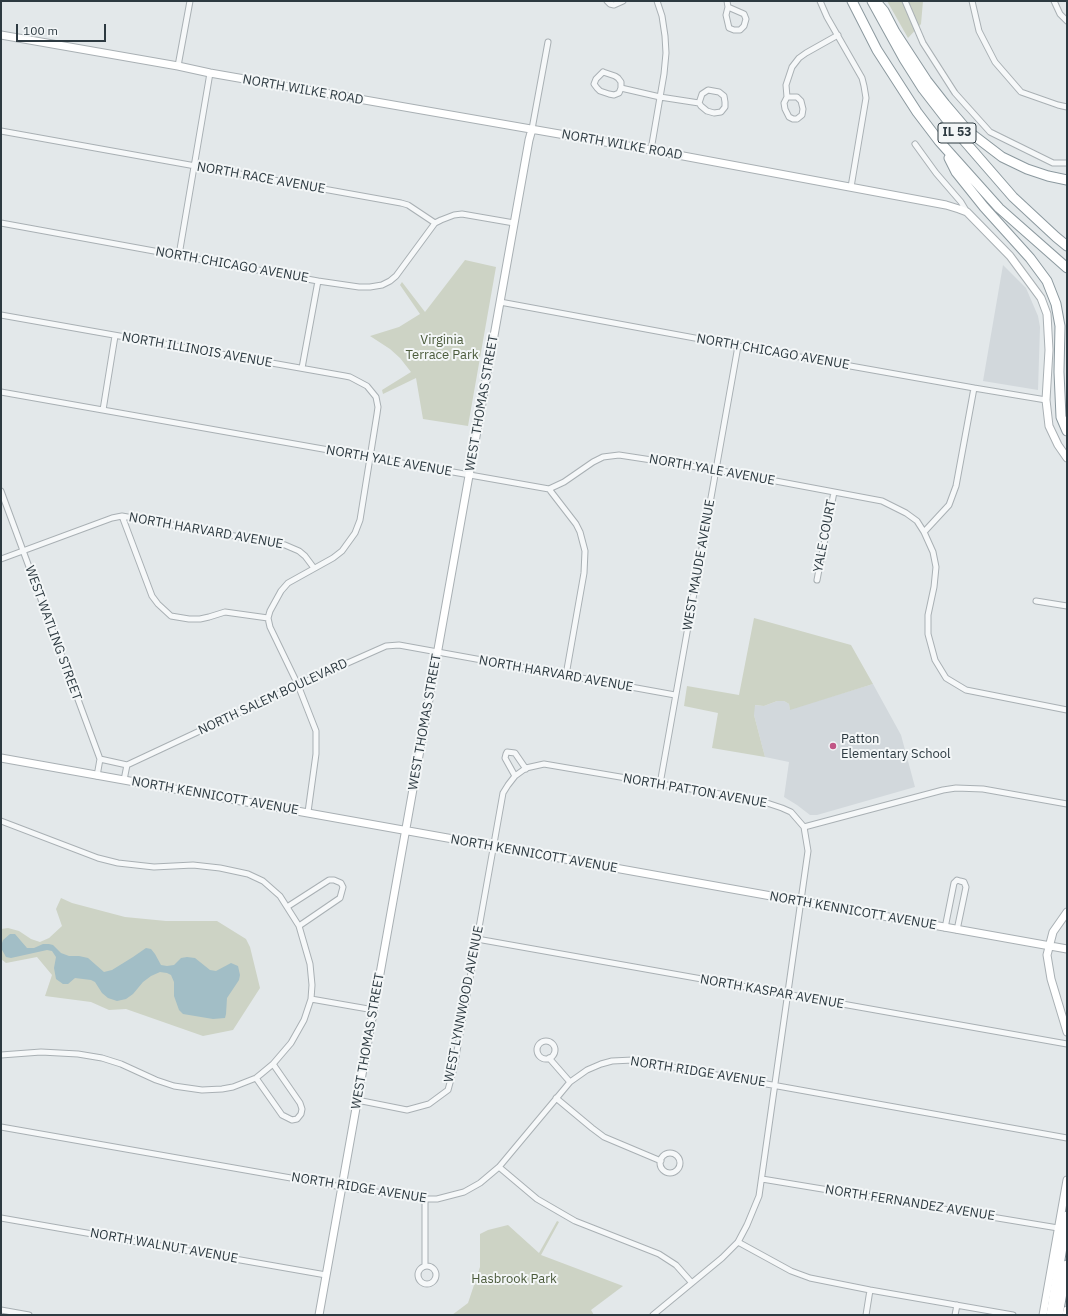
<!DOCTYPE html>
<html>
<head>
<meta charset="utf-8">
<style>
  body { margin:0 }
  #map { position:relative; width:1068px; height:1316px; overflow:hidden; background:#e3e8ea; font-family:"IBM Plex Sans",sans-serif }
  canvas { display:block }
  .frame { position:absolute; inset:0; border:2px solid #2d3a41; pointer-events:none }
  .scale { position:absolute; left:16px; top:24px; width:90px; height:18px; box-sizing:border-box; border:2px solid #2d3a41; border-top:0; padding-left:5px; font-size:12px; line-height:14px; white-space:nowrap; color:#2d3a41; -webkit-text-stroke:3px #f3f6f7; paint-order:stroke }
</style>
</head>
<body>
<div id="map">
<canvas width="1068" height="1316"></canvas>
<div class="frame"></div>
<div class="scale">100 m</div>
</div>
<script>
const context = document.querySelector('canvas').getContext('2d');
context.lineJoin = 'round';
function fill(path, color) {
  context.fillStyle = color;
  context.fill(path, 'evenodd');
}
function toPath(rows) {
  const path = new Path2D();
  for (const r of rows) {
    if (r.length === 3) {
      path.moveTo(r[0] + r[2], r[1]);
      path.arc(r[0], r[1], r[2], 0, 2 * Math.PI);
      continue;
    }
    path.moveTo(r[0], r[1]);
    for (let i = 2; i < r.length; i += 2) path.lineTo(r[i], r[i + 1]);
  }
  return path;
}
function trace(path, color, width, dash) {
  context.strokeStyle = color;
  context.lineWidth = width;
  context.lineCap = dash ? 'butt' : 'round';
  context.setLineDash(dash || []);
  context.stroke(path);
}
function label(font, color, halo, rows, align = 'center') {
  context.font = font + ' "IBM Plex Sans",sans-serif';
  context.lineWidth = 4;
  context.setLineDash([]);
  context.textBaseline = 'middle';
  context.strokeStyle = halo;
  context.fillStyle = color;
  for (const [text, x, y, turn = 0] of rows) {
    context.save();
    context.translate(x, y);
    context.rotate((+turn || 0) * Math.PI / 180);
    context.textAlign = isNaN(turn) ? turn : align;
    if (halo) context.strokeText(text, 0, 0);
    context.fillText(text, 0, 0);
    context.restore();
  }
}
fill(toPath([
  [1003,265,1026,288,1038,316,1040,327,1038,390,983,381],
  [873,684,901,735,915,787,817,815,810,815,797,805,784,797,789,762,765,757,754,715,754,705,764,706,777,701,784,701,789,704,790,709]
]), '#d2d8dc');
fill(toPath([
  [887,1,923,1,921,24,908,38],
  [465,260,496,267,468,426,423,419,416,378,383,394,382,390,411,372,400,358,390,349,370,336,399,327,420,314,400,285,402,282,425,312],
  [754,618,851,645,873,684,790,710,789,704,784,701,777,701,764,706,755,705,754,715,765,757,712,748,718,713,684,706,687,686,739,695],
  [61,898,72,903,125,917,166,921,217,921,246,939,250,947,260,988,233,1030,203,1036,126,1009,109,1010,91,1002,45,996,52,975,37,957,6,963,1,959,1,929,8,928,19,931,31,939,40,942,49,938,62,926,56,909],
  [557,1221,559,1222,541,1255,623,1286,591,1310,594,1315,452,1315,468,1303,480,1267,480,1234,488,1230,508,1225,539,1253]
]), '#cdd3c5');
fill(toPath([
  [10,934,15,934,27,948,34,948,43,944,49,944,53,945,61,953,69,956,79,956,88,958,104,972,112,970,133,957,146,948,151,949,155,954,161,965,167,966,174,965,181,958,187,957,195,958,210,970,216,971,231,963,238,966,240,975,239,980,227,998,226,1014,225,1018,213,1019,183,1014,179,1010,174,996,174,982,171,975,167,973,160,972,151,976,143,982,133,994,126,999,117,1001,108,998,102,993,95,982,91,980,75,978,68,984,63,984,56,979,54,968,56,957,52,951,47,950,11,958,6,957,1,948,2,943,3,940]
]), '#a2bec6');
const street = toPath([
  [607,1,610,4,614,5,623,1],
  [727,1,728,7,726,15,729,28,734,30,740,30,744,26,746,19,744,14,728,7],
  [820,1,827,17,862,78,864,86,866,98,851,187],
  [905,1,923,43,955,93,990,132,1053,163,1067,163],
  [972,1,979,31,995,62,1021,92,1058,105,1067,107],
  [1054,1,1060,14,1067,21],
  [178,66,190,1],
  [603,72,615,76,618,78,621,82,621,88,619,93,614,95,609,94,600,91,597,88,594,84,596,79,603,72],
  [621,88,660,97,699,103,701,106,707,111,714,113,721,112,725,107,725,102,724,96,719,92,708,90,702,94,699,103],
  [787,97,797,97,801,101,803,109,802,115,797,119,793,119,789,117,785,109,784,103,787,97,786,85,792,67,799,58,806,53,838,35],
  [532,129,548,42],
  [1,131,401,203,408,205,435,223],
  [915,144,936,173,961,202,967,212],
  [651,150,664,74,666,53,665,36,662,16,657,1],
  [1,223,318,281,359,287,370,287,382,285,390,281,396,276,435,223,441,220,454,215,462,214,514,223],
  [179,255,210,73],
  [500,302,738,346,974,388,1046,400],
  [1,315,345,376,350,377,367,386,376,397,378,407,377,414,360,520,355,533,342,551,333,558,288,583,281,591,270,611,268,618,270,627,298,685,316,731,316,754,308,812],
  [302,368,318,281],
  [1,392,549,489,564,482,593,462,603,457,619,455,717,470,882,501,906,513,917,521,924,532,933,552,936,567,934,587,928,615,928,634,935,660,946,678,966,690,1067,710],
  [103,410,115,336],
  [549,489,576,524,580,532,585,551,584,573,566,675],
  [1,491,100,759,97,776],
  [122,516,152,596,158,604,171,616,189,619,200,619,209,617,225,612,268,618],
  [924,532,949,505,956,486,974,388],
  [1,559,112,518,122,516,285,545,299,551,305,556,314,568],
  [817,580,834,492],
  [1036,601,1067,606],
  [100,759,127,765],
  [515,776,505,758,506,754,507,752,515,753,526,769],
  [124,780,127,765,298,685,386,646,399,645,675,695],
  [660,784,738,346],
  [1,821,98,858,118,863,154,867,193,865,220,868,248,874,263,881,280,896,299,926,310,964,312,985,311,999,304,1020,291,1043,273,1064,261,1074,256,1078,233,1087,222,1089,202,1090,174,1086,156,1080,121,1064,102,1058,78,1054,41,1052,1,1055],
  [804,827,943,790,956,788,983,789,1067,804],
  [287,907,329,880,334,880,341,883,343,887,340,898,299,926],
  [945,928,954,883,957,880,960,881,964,882,966,887,957,930],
  [477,939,1067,1044],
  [311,999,374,1010],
  [546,1050,9],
  [549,1058,570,1082],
  [256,1078,282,1115,292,1120,297,1119,301,1114,302,1109,300,1103,273,1064],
  [556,1098,592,1128,604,1137,661,1161],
  [357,1100,407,1110,429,1104,448,1090,454,1068,503,793,508,785,515,776,526,768,544,764,761,801,782,808,791,812,804,827,808,851,759,1196,747,1225,738,1242,722,1258,653,1315],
  [1,1127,342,1187,425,1199,437,1199,464,1192,480,1183,499,1167,570,1082,587,1070,601,1064,612,1061,633,1060,1067,1138],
  [670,1163,10],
  [499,1167,537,1199,575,1221,659,1254,676,1265,692,1283],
  [762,1179,1058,1228],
  [425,1199,425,1266],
  [1,1218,326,1275],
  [738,1242,791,1271,810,1278,870,1290,1013,1315],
  [427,1275,9],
  [1,1310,29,1315],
  [866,1315,870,1290],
  [955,1315,957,1305]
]);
const secondary = toPath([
  [1,35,178,66,210,73,651,150,946,205,959,209,967,212,1010,256,1041,298,1047,314,1049,350,1046,400,1049,426,1058,445,1067,458],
  [1,758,1067,949],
  [1067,912,1053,932,1047,955,1051,979,1067,1032],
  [319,1315,529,140,532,129],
  [1043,1315,1067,1180],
  [1066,1315,1067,1310]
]);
const highway = toPath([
  [852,1,877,50,917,112,939,141,999,208,1067,268],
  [872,1,904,59,923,89,954,129,1013,197,1056,237,1067,246],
  [878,4,884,11,895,32,927,81,945,104,968,131,1002,157,1027,169,1048,176,1067,180],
  [949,158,956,172,984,207,1030,258,1047,281,1056,304,1060,326,1059,372,1061,417,1067,431],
  [1051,1315,1067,1216],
  [1058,1315,1067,1265]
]);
trace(street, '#a9b0b4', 7);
trace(secondary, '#a9b0b4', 9);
trace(highway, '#8c999f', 11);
trace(street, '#f6f8f9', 5);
trace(secondary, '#fff', 7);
trace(highway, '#fff', 9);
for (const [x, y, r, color] of [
  [833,746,4,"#c15686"]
]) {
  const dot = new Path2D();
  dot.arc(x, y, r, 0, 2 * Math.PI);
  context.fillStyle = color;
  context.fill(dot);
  trace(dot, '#f3f6f7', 1.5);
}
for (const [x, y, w] of [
  [957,133,38]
]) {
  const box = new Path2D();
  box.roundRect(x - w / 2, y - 10, w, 20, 3);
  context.fillStyle = '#f3f6f7';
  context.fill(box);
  trace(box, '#2d3a41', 1);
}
label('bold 12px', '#2d3a41', null, [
  ["IL 53",957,133]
]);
label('13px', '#2d3a41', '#f3f6f7', [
  ["NORTH WILKE ROAD",303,90,10],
  ["NORTH WILKE ROAD",622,145,10],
  ["NORTH RACE AVENUE",261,178,10],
  ["NORTH CHICAGO AVENUE",232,265,10],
  ["NORTH ILLINOIS AVENUE",197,350,10],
  ["NORTH CHICAGO AVENUE",773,352,10],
  ["WEST THOMAS STREET",482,403,-80],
  ["NORTH YALE AVENUE",389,461,10],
  ["NORTH YALE AVENUE",712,470,10],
  ["NORTH HARVARD AVENUE",206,531,10],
  ["YALE COURT",825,536,-79],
  ["WEST MAUDE AVENUE",699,565,-80],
  ["WEST WATLING STREET",53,633,70],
  ["NORTH HARVARD AVENUE",556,674,10],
  ["NORTH SALEM BOULEVARD",273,697,-25],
  ["WEST THOMAS STREET",425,722,-80],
  ["NORTH PATTON AVENUE",695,791,10],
  ["NORTH KENNICOTT AVENUE",215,796,10],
  ["NORTH KENNICOTT AVENUE",534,854,10],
  ["NORTH KENNICOTT AVENUE",853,911,10],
  ["NORTH KASPAR AVENUE",772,992,10],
  ["WEST LYNNWOOD AVENUE",464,1004,-79],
  ["WEST THOMAS STREET",368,1041,-80],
  ["NORTH RIDGE AVENUE",698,1072,9],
  ["NORTH RIDGE AVENUE",359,1188,9],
  ["NORTH FERNANDEZ AVENUE",910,1203,9],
  ["NORTH WALNUT AVENUE",164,1246,10]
]);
label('13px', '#4b5b3b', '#f3f6f7', [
  ["Virginia",442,340],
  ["Terrace Park",442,355],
  ["Hasbrook Park",514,1279]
]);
label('13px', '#2d3a41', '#f3f6f7', [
  ["Patton",841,739],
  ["Elementary School",841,754]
], 'left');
</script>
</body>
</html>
